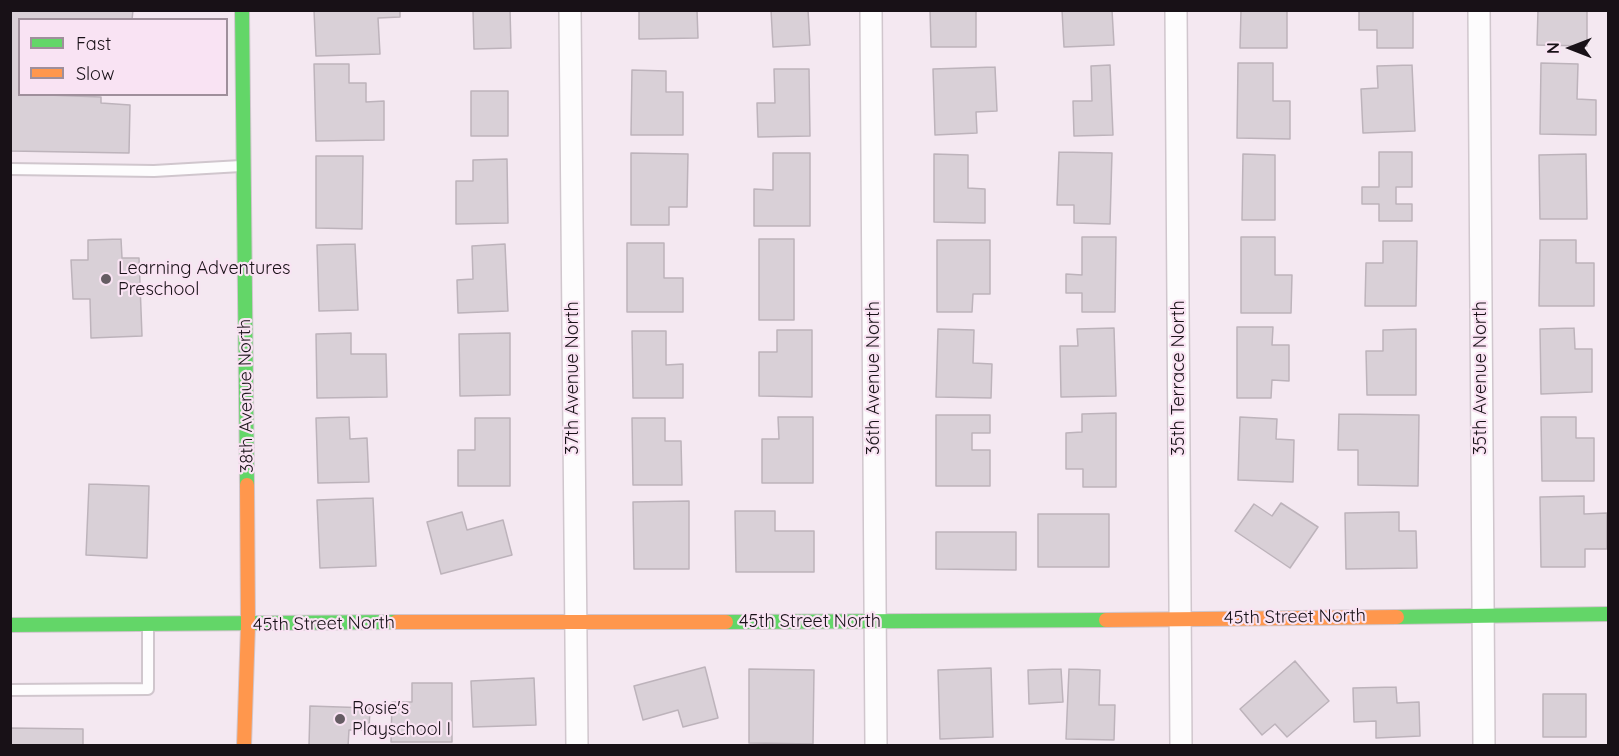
<!DOCTYPE html>
<html>
<head>
<meta charset="utf-8">
<style>
  body { margin:0 }
  #map { position:relative; width:1619px; height:756px; overflow:hidden; background:#f4e8f1; font-family:Quicksand,sans-serif }
  canvas { display:block }
  .frame { position:absolute; inset:0; border:12px solid #181117; pointer-events:none }
  .legend { position:absolute; left:18px; top:18px; width:210px; height:78px; box-sizing:border-box; background:#f9e3f3; border:2px solid #9f8f9b; margin:0; padding:8px 10px; list-style:none; font-size:18px; color:#181117 }
  .legend li { display:flex; align-items:center; gap:12px; height:30px }
  .legend b { width:30px; border:2px solid #9f8f9b }
  .north { position:absolute; left:1541px; top:18px; width:60px; height:60px; -webkit-text-stroke:4px #f9e3f3; paint-order:stroke; rotate:270deg; font-size:16px; font-weight:700; line-height:24px; text-align:center; color:#181117 }
  .north::after { content:''; display:block; margin:auto; width:21px; height:27px; background:#181117; clip-path:polygon(50% 0,100% 100%,50% 72%,0 100%) }
</style>
</head>
<body>
<div id="map">
<canvas width="1619" height="756"></canvas>
<div class="frame"></div>
<ul class="legend">
<li><b style="height:8px;background:#63d668"></b>Fast</li>
<li><b style="height:8px;background:#ff974d"></b>Slow</li>
</ul>
<div class="north">N</div>
</div>
<script>
const context = document.querySelector('canvas').getContext('2d');
context.lineJoin = 'round';
function fill(path, color) {
  context.fillStyle = color;
  context.fill(path, 'evenodd');
}
function toPath(rows) {
  const path = new Path2D();
  for (const r of rows) {
    path.moveTo(r[0], r[1]);
    for (let i = 2; i < r.length; i += 2) path.lineTo(r[i], r[i + 1]);
  }
  return path;
}
function trace(path, color, width, dash) {
  context.strokeStyle = color;
  context.lineWidth = width;
  context.lineCap = dash ? 'butt' : 'round';
  context.setLineDash(dash || []);
  context.stroke(path);
}
function label(font, color, halo, rows, align = 'center') {
  context.font = font + ' Quicksand,sans-serif';
  context.lineWidth = 4.5;
  context.setLineDash([]);
  context.textBaseline = 'middle';
  context.strokeStyle = halo;
  context.fillStyle = color;
  for (const [text, x, y, turn = 0] of rows) {
    context.save();
    context.translate(x, y);
    context.rotate((+turn || 0) * Math.PI / 180);
    context.textAlign = isNaN(turn) ? turn : align;
    if (halo) context.strokeText(text, 0, 0);
    context.fillText(text, 0, 0);
    context.restore();
  }
}
const building = toPath([
  [10,10,133,10,132,20,20,20,20,94,101,97,101,103,130,105,129,153,10,151,10,10],
  [314,10,400,10,400,17,378,18,380,54,316,56,314,10],
  [473,10,510,10,511,48,474,49,473,10],
  [639,10,697,10,698,38,639,39,639,10],
  [771,10,808,10,810,45,773,47,771,10],
  [930,10,976,10,976,47,931,47,930,10],
  [1062,10,1112,10,1114,45,1064,47,1062,10],
  [1241,10,1287,10,1287,48,1240,48,1241,10],
  [1359,10,1413,10,1413,48,1377,48,1377,30,1359,30,1359,10],
  [1538,10,1587,10,1587,46,1537,45,1538,10],
  [1238,63,1273,63,1273,101,1290,101,1290,139,1237,138,1238,63],
  [1541,63,1578,64,1577,99,1596,100,1596,135,1540,134,1541,63],
  [314,64,349,64,349,83,366,83,366,102,384,101,384,140,316,141,314,64],
  [1110,65,1113,135,1074,136,1073,101,1092,101,1091,66,1110,65],
  [1412,65,1415,131,1363,133,1361,89,1378,88,1377,66,1412,65],
  [995,67,997,111,976,112,977,133,935,135,933,69,995,67],
  [774,69,809,69,810,136,758,137,757,103,775,103,774,69],
  [632,70,666,71,666,92,683,92,683,135,631,135,632,70],
  [471,91,508,91,508,136,471,136,471,91],
  [1059,152,1112,153,1110,224,1074,223,1074,205,1057,205,1059,152],
  [1379,152,1412,152,1412,187,1396,187,1396,204,1412,204,1412,221,1379,221,1379,204,1362,204,1362,187,1379,187,1379,152],
  [631,153,688,154,687,207,669,207,669,225,631,225,631,153],
  [773,153,810,153,810,226,754,226,754,189,773,190,773,153],
  [934,154,968,155,968,188,985,189,985,223,934,222,934,154],
  [1243,154,1275,155,1275,220,1242,220,1243,154],
  [1586,154,1587,219,1540,219,1539,155,1586,154],
  [316,156,363,156,362,229,316,228,316,156],
  [507,159,508,223,456,224,456,181,473,181,473,160,507,159],
  [1082,237,1116,237,1115,312,1082,312,1082,293,1066,293,1066,274,1082,275,1082,237],
  [1241,237,1275,237,1275,275,1292,275,1291,313,1241,313,1241,237],
  [121,239,122,258,139,258,142,336,91,338,90,299,73,299,71,260,88,260,88,240,121,239],
  [759,239,794,239,794,320,759,320,759,239],
  [937,240,990,240,990,294,973,294,972,312,937,312,937,240],
  [1540,240,1576,240,1576,263,1594,263,1594,306,1539,306,1540,240],
  [1383,241,1417,241,1416,306,1365,306,1366,263,1383,263,1383,241],
  [627,243,664,243,664,278,683,278,683,312,627,312,627,243],
  [355,244,358,310,319,311,317,245,355,244],
  [505,244,508,311,458,313,457,280,473,279,472,246,505,244],
  [1237,327,1273,327,1272,345,1289,345,1289,381,1272,380,1271,398,1237,398,1237,327],
  [1114,328,1116,396,1061,397,1060,346,1078,346,1077,329,1114,328],
  [1574,328,1575,349,1592,349,1592,392,1541,394,1540,329,1574,328],
  [938,329,974,330,973,363,992,364,991,398,936,397,938,329],
  [1416,329,1416,395,1367,395,1366,351,1383,351,1383,330,1416,329],
  [777,330,812,330,812,397,759,396,759,352,777,352,777,330],
  [632,331,666,331,666,365,683,364,683,398,633,398,632,331],
  [351,333,351,354,386,354,387,397,317,398,316,334,351,333],
  [510,333,510,395,460,396,459,334,510,333],
  [1116,413,1116,487,1083,487,1083,469,1066,469,1066,433,1082,432,1082,414,1116,413],
  [1339,414,1419,415,1418,486,1358,485,1358,450,1338,450,1339,414],
  [936,415,990,415,990,433,972,433,972,450,990,450,990,486,936,486,936,415],
  [349,417,350,439,367,438,369,482,318,483,316,418,349,417],
  [778,417,813,417,813,483,762,483,762,439,779,439,778,417],
  [1240,417,1277,419,1276,439,1294,440,1293,482,1238,480,1240,417],
  [1541,417,1576,417,1576,438,1594,438,1594,481,1542,481,1541,417],
  [475,418,510,418,510,486,458,486,458,450,475,450,475,418],
  [632,418,665,418,665,441,681,441,682,485,633,485,632,418],
  [89,484,149,486,147,558,86,555,89,484],
  [1584,496,1584,514,1607,513,1607,549,1585,549,1585,567,1541,567,1540,497,1584,496],
  [373,498,376,566,320,568,317,500,373,498],
  [689,501,689,569,634,569,633,502,689,501],
  [1281,503,1318,527,1290,568,1235,531,1254,504,1272,516,1281,503],
  [735,511,775,511,775,531,814,531,814,572,736,572,735,511],
  [462,512,467,530,503,520,512,555,441,574,427,522,462,512],
  [1399,512,1399,531,1416,531,1417,568,1346,569,1345,513,1399,512],
  [1038,514,1109,514,1109,567,1038,567,1038,514],
  [936,532,1016,532,1016,570,936,569,936,532],
  [1295,661,1329,701,1287,737,1275,724,1262,735,1240,709,1295,661],
  [705,667,718,718,683,727,678,710,643,720,634,686,705,667],
  [991,668,993,737,940,739,938,670,991,668],
  [749,669,814,670,813,744,749,743,749,669],
  [1061,669,1063,702,1029,704,1028,670,1061,669],
  [1069,669,1100,670,1099,705,1115,705,1114,740,1066,739,1069,669],
  [534,678,536,725,473,727,471,681,534,678],
  [412,683,452,683,452,742,391,742,392,702,412,702,412,683],
  [1396,687,1397,703,1419,702,1420,736,1376,738,1376,721,1354,722,1353,688,1396,687],
  [1543,694,1586,694,1586,737,1543,737,1543,694],
  [310,706,370,708,369,730,349,730,348,746,309,746,310,706],
  [10,728,83,729,83,746,10,746,10,728]
]);
fill(building, '#d9d0d7');
trace(building, '#bdb3bb', 1.5);
const lane = toPath([
  [10,169,154,171,241,166],
  [10,690,148,689,148,625]
]);
const street = toPath([
  [570,10,577,746],
  [871,10,876,746],
  [1176,10,1181,746],
  [1479,10,1484,746]
]);
const fast = toPath([
  [242,10,247,485],
  [1397,617,1608,614],
  [726,622,1106,620],
  [10,625,396,622]
]);
const slow = toPath([
  [1106,620,1397,617],
  [396,622,726,622],
  [244,746,248,625,247,485]
]);
trace(lane, '#d0c6cd', 14);
trace(street, '#d0c6cd', 24);
trace(fast, '#d0c6cd', 16);
trace(slow, '#d0c6cd', 16);
trace(lane, '#fdfcfd', 10);
trace(street, '#fdfcfd', 21);
trace(fast, '#63d668', 14);
trace(slow, '#ff974d', 14);
for (const [x, y, r, color] of [
  [106,279,6,"#655c63"],
  [340,719,6,"#655c63"]
]) {
  const dot = new Path2D();
  dot.arc(x, y, r, 0, 2 * Math.PI);
  context.fillStyle = color;
  context.fill(dot);
  trace(dot, '#f9e3f3', 2);
}
label('18px', '#181117', '#f9e3f3', [
  ["Learning Adventures",118,269],
  ["Preschool",118,290],
  ["Rosie's",352,709],
  ["Playschool I",352,730]
], 'left');
label('18px', '#181117', '#f9e3f3', [
  ["37th Avenue North",573,378,-90],
  ["36th Avenue North",874,378,-90],
  ["35th Terrace North",1179,378,-90],
  ["35th Avenue North",1481,378,-90],
  ["38th Avenue North",246,396,-91],
  ["45th Street North",1295,617,-1],
  ["45th Street North",810,622],
  ["45th Street North",324,624,-1]
]);
</script>
</body>
</html>
